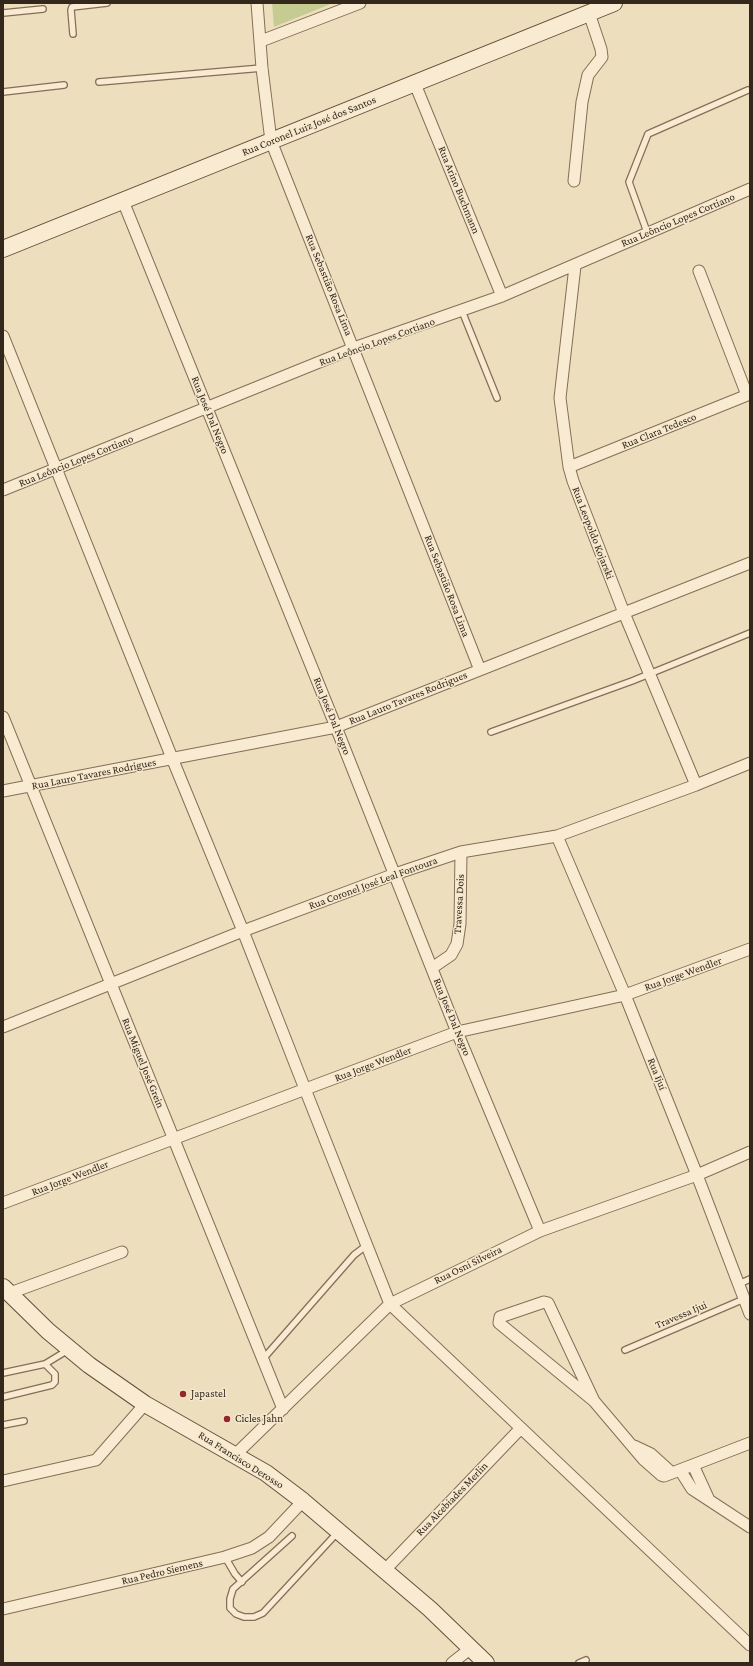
<!DOCTYPE html>
<html>
<head>
<meta charset="utf-8">
<style>
  body { margin:0 }
  #map { position:relative; width:753px; height:1666px; overflow:hidden; background:#eddebe; font-family:"Crimson Pro",serif }
  canvas { display:block }
  .frame { position:absolute; inset:0; border:4px solid #34271c; pointer-events:none }
</style>
</head>
<body>
<div id="map">
<canvas width="753" height="1666"></canvas>
<div class="frame"></div>
</div>
<script>
const context = document.querySelector('canvas').getContext('2d');
context.lineJoin = 'round';
function fill(path, color) {
  context.fillStyle = color;
  context.fill(path, 'evenodd');
}
function toPath(rows) {
  const path = new Path2D();
  for (const r of rows) {
    path.moveTo(r[0], r[1]);
    for (let i = 2; i < r.length; i += 2) path.lineTo(r[i], r[i + 1]);
  }
  return path;
}
function trace(path, color, width, dash) {
  context.strokeStyle = color;
  context.lineWidth = width;
  context.lineCap = dash ? 'butt' : 'round';
  context.setLineDash(dash || []);
  context.stroke(path);
}
function label(font, color, halo, rows, align = 'center') {
  context.font = font + ' "Crimson Pro",serif';
  context.lineWidth = 3;
  context.setLineDash([]);
  context.textBaseline = 'middle';
  context.strokeStyle = halo;
  context.fillStyle = color;
  for (const [text, x, y, turn = 0] of rows) {
    context.save();
    context.translate(x, y);
    context.rotate((+turn || 0) * Math.PI / 180);
    context.textAlign = isNaN(turn) ? turn : align;
    if (halo) context.strokeText(text, 0, 0);
    context.fillText(text, 0, 0);
    context.restore();
  }
}
fill(toPath([
  [272,3,333,3,274,27]
]), '#c6cb92');
const service = toPath([
  [3,13,43,9],
  [73,34,71,10,72,7,107,3],
  [99,82,262,68],
  [3,92,64,85],
  [647,232,629,182,648,134,748,90],
  [462,311,497,398],
  [491,732,632,681,750,633],
  [739,1284,750,1279],
  [625,1350,744,1299],
  [263,1359,354,1255,367,1245],
  [3,1373,45,1364,68,1350],
  [3,1397,52,1385,55,1382,55,1374,45,1364],
  [3,1425,24,1421],
  [292,1536,233,1589,230,1599,230,1608,236,1614,244,1617,254,1617,263,1613,338,1532],
  [225,1557,235,1574,242,1582],
  [579,1663,586,1660]
]);
const minor = toPath([
  [257,3,262,68,271,141,480,670],
  [261,41,360,3],
  [415,84,502,296],
  [574,181,582,102,588,75,602,57,601,49,589,13],
  [123,201,336,727,457,1032,540,1231],
  [575,266,560,398,569,467,573,481,624,613,696,785],
  [699,271,747,395],
  [3,336,172,758,243,931,305,1089,390,1304,750,1645],
  [569,467,750,394],
  [3,490,354,348,502,296,750,189],
  [3,717,283,1409],
  [3,791,336,727,750,563],
  [557,836,625,995,697,1175,750,1314],
  [432,968,451,955,457,944,460,924,461,852],
  [3,1027,243,931,395,874,461,852,557,836,696,785,750,763],
  [3,1203,457,1032,625,995,750,949],
  [10,1293,122,1252],
  [594,1401,548,1303,544,1302,500,1317,499,1323,594,1401,644,1460,661,1475,664,1476,672,1473,750,1443],
  [634,1446,651,1454,672,1473],
  [235,1455,390,1304,540,1231,697,1175,750,1152],
  [693,1465,709,1500],
  [680,1470,692,1489,750,1527],
  [3,1481,96,1460,145,1404],
  [384,1571,521,1428],
  [3,1609,225,1557,252,1548,269,1537,303,1501],
  [452,1663,471,1648]
]);
const secondary = toPath([
  [3,249,614,3],
  [3,1287,48,1331,89,1365,145,1404,266,1473,303,1501,430,1609,486,1663]
]);
trace(service, '#856e57', 8);
trace(minor, '#856e57', 13);
trace(secondary, '#674f3a', 18);
trace(service, '#f8ebd1', 5.5);
trace(minor, '#f8ebd1', 11);
trace(secondary, '#f8ebd1', 16);
for (const [x, y, r, color] of [
  [183,1394,4,"#94272b"],
  [227,1419,4,"#94272b"]
]) {
  const dot = new Path2D();
  dot.arc(x, y, r, 0, 2 * Math.PI);
  context.fillStyle = color;
  context.fill(dot);
  trace(dot, '#f5e8cd', 1.5);
}
label('11px', '#34271c', '#f5e8cd', [
  ["Rua Coronel Luiz José dos Santos",309,126,-22],
  ["Rua Arino Buchmann",459,190,68],
  ["Rua Leôncio Lopes Cortiano",678,220,-23],
  ["Rua Sebastião Rosa Lima",329,285,68],
  ["Rua Leôncio Lopes Cortiano",377,342,-20],
  ["Rua José Dal Negro",210,415,68],
  ["Rua Clara Tedesco",659,431,-22],
  ["Rua Leôncio Lopes Cortiano",76,461,-22],
  ["Rua Leopoldo Kojarski",593,533,69],
  ["Rua Sebastião Rosa Lima",447,586,69],
  ["Rua Lauro Tavares Rodrigues",408,698,-22],
  ["Rua José Dal Negro",332,716,68],
  ["Rua Lauro Tavares Rodrigues",94,774,-11],
  ["Rua Coronel José Leal Fontoura",373,883,-20],
  ["Travessa Dois",459,904,-87],
  ["Rua Jorge Wendler",683,974,-20],
  ["Rua José Dal Negro",452,1017,68],
  ["Rua Miguel José Grein",143,1063,68],
  ["Rua Jorge Wendler",373,1064,-21],
  ["Rua Ijuí",657,1074,68],
  ["Rua Jorge Wendler",70,1178,-21],
  ["Rua Osni Silveira",468,1265,-26],
  ["Travessa Ijui",681,1315,-23],
  ["Rua Francisco Derosso",241,1460,32],
  ["Rua Alcebiades Merlin",452,1499,-46],
  ["Rua Pedro Siemens",162,1572,-13]
]);
label('11px', '#34271c', '#f5e8cd', [
  ["Japastel",191,1394],
  ["Cicles Jahn",235,1419]
], 'left');
</script>
</body>
</html>
